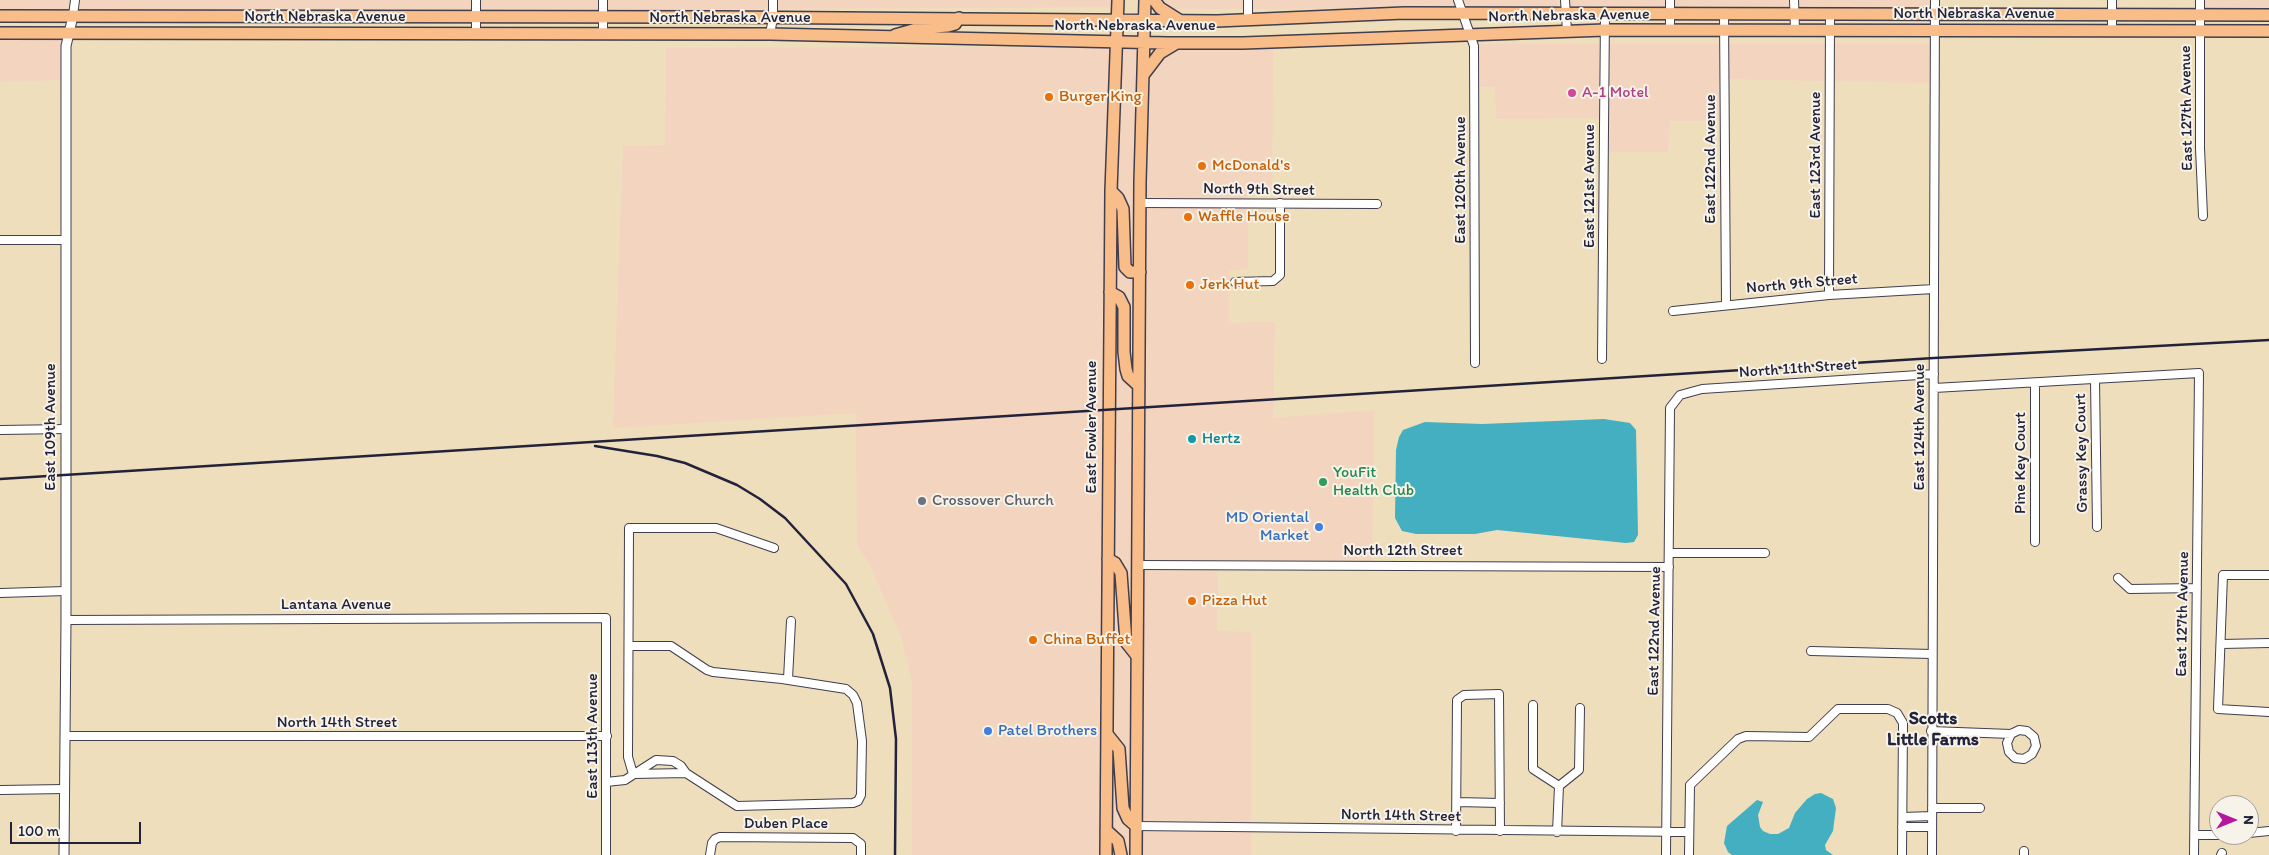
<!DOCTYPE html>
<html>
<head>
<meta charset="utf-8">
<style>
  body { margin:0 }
  #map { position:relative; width:2269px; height:855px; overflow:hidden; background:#eedebc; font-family:Itim,sans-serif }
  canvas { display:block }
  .north { position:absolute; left:2209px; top:795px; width:50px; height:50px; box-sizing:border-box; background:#f7f3e8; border:1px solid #a29fa3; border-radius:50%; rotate:90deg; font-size:14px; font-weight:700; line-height:20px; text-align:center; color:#22223b }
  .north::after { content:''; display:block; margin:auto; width:18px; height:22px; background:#b5179e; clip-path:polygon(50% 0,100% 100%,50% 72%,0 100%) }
  .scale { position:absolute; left:10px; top:822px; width:131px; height:22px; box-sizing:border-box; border:2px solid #22223b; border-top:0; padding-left:6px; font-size:15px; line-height:18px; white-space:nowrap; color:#22223b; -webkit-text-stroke:4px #f7f3e8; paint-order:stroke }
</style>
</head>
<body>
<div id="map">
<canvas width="2269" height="855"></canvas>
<div class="north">N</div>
<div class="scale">100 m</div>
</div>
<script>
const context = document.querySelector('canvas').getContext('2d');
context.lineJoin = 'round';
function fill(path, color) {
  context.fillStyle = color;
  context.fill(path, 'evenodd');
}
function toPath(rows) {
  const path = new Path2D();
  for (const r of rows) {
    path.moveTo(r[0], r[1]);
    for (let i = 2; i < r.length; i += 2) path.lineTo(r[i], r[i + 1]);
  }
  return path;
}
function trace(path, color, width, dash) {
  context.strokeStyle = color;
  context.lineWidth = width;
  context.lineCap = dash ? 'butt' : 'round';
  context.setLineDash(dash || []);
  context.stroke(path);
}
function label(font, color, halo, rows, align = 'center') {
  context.font = font + ' Itim,sans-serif';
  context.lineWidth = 4;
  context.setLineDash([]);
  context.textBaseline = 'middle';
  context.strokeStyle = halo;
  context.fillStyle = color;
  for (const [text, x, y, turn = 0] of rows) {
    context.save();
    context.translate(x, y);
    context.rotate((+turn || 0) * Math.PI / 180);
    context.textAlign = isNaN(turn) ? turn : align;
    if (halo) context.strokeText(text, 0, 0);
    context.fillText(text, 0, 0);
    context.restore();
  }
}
fill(toPath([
  [0,0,70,0,70,7,69,10,0,10],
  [80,0,471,0,471,10,80,10],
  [481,0,598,0,598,10,481,10],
  [608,0,768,0,768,9,608,10],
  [778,0,1113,0,1113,7,778,9],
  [1160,0,1243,0,1243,9,1170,9],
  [1253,0,1453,0,1455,8,1253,9],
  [1463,0,1557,0,1557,9,1465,8],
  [1567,0,1665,0,1665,10,1567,9],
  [1675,0,1789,0,1789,10,1675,10],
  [1799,0,1930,0,1930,10,1799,10],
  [2205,0,2269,0,2269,11,2205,11],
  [62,39,61,80,0,82,0,40],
  [1479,44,1599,44,1599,118,1496,119,1495,87,1480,87],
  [1609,44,1719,44,1720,121,1670,121,1668,152,1609,152],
  [1729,44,1825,44,1825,81,1729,79],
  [1835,44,1930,44,1930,83,1835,81],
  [1273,46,1272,193,1248,193,1248,269,1229,270,1229,323,1275,322,1273,418,1374,410,1372,562,1218,560,1217,631,1251,632,1251,855,912,855,912,682,901,636,870,565,857,545,856,413,613,428,623,146,665,145,666,48]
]), '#f3d4bf');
fill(toPath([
  [1604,419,1630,423,1636,430,1638,535,1634,542,1626,543,1497,530,1475,534,1416,534,1402,531,1395,518,1396,450,1399,437,1403,430,1425,422,1482,424],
  [1821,793,1833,799,1836,808,1833,831,1825,845,1826,850,1833,855,1732,855,1728,852,1724,843,1727,826,1757,800,1763,802,1758,815,1760,827,1763,831,1770,834,1778,834,1789,828,1795,813,1807,799,1815,794]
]), '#43afc1');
const minor = toPath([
  [1248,0,1248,20],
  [1458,0,1474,46,1475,363],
  [1565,0,1567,31],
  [1794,0,1795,30],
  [2200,0,2200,148,2203,216],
  [1724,15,1726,304],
  [73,16,75,0],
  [1670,30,1670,0],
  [2112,31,2112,0],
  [476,33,476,0],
  [603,34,603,0],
  [770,34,773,18,773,0],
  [1140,203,1377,204],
  [0,240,66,240],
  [1235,282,1273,281,1280,275,1280,203],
  [1829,295,1830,14],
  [1673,311,1829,295,1934,289],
  [1602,359,1605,13],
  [2095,379,2097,527],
  [2035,384,2035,542],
  [1934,388,2199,373,2194,855],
  [0,430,66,429],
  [1669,553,1765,553],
  [1137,565,1669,567],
  [2269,575,2223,575,2218,709,2269,712],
  [2118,578,2130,589,2197,588],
  [0,593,66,591],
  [66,620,606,618,606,855],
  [2222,644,2269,643],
  [629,646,671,646,707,670,713,672,782,679,846,689,853,695,857,703,862,741,861,795,858,801,853,803,737,806,686,773,633,774],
  [1811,651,1932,654],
  [788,679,791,621],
  [1533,705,1533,769,1559,786],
  [1931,731,2011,734,2019,730,2027,731,2034,737,2036,746,2032,754,2024,759,2015,758,2009,752,2007,743,2011,734],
  [66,736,607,736],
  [633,774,628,757,629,528,716,528,774,548],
  [606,782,625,780,656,760,673,761,681,766,686,773],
  [0,790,65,789],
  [1457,802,1500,803],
  [1932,808,1980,808],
  [1903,817,1932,816],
  [1136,826,1689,832],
  [1902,827,1932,827],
  [1456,831,1457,700,1464,695,1499,694,1500,831],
  [1557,832,1559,786,1579,770,1580,708],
  [2249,833,2269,831],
  [2195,835,2219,835],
  [710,855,712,843,715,839,720,837,853,838,861,844,861,855],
  [1666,855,1670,408,1680,395,1702,389,1934,374],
  [1689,855,1690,785,1738,739,1746,736,1809,737,1838,709,1888,709,1897,713,1903,723,1902,855],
  [1932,855,1935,0],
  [2024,855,2024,851],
  [2221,855,2222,853]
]);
const tertiary = toPath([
  [64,855,66,620,66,46,73,16]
]);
const primary = toPath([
  [1154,0,1160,8,1179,20],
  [0,16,719,17,1217,21,1404,13,2269,15],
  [0,33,770,34,1168,43,1243,43,1605,30,2269,31],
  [895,35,920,28,948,26,955,24,959,18],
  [1144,74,1160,53,1175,44],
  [1111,191,1118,198,1123,209,1125,267,1130,272,1140,272],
  [1110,292,1119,297,1124,307,1124,352,1126,369,1128,376,1139,386],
  [1108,559,1115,563,1121,573,1126,642,1137,656],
  [1107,734,1119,749,1123,808,1128,819,1136,826],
  [1106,830,1118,841,1121,855],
  [1106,855,1111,191,1118,0],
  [1136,855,1140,182,1145,0]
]);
trace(minor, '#413e4e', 10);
trace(tertiary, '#413e4e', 11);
trace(primary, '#413e4e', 14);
trace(minor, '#fff', 8);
trace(tertiary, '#fff', 9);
trace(primary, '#f8bd89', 11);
trace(toPath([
  [595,446,657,456,685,463,737,485,760,499,785,518,846,584,873,634,890,688,896,739,895,855],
  [0,479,1934,358,2269,340]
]), '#22223b', 2.5);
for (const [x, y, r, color] of [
  [1572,93,5,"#d1479c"],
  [1049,97,5,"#e8710a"],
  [1202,166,5,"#e8710a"],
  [1188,217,5,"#e8710a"],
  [1190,285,5,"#e8710a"],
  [1192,439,5,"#0f9aa8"],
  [1323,482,5,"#2e9e5b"],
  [922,501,5,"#6b7280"],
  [1319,527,5,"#3f7fe0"],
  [1192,601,5,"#e8710a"],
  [1033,640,5,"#e8710a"],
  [988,731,5,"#3f7fe0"]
]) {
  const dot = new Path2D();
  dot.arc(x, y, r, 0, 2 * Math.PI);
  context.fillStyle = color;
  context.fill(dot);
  trace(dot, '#f7f3e8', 2);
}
label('16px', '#22223b', '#f7f3e8', [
  ["North Nebraska Avenue",1974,14],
  ["North Nebraska Avenue",1569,16,-1],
  ["North Nebraska Avenue",325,17],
  ["North Nebraska Avenue",730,18],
  ["North Nebraska Avenue",1135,26],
  ["East 127th Avenue",2187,108,-91],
  ["East 123rd Avenue",1816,155,-90],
  ["East 122nd Avenue",1711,159,-90],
  ["East 120th Avenue",1461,180,-90],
  ["East 121st Avenue",1590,186,-90],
  ["North 9th Street",1259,190,1],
  ["North 9th Street",1802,284,-5],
  ["North 11th Street",1798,369,-4],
  ["East 109th Avenue",51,427,-90],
  ["East Fowler Avenue",1092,427,-90],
  ["East 124th Avenue",1920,427,-90],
  ["Grassy Key Court",2082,453,-91],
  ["Pine Key Court",2021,463,-90],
  ["North 12th Street",1403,551],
  ["Lantana Avenue",336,605],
  ["East 127th Avenue",2183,614,-89],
  ["East 122nd Avenue",1655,631,-89],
  ["North 14th Street",337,723],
  ["East 113th Avenue",593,736,-90],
  ["North 14th Street",1401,816,1],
  ["Duben Place",786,824]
]);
label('16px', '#b23c85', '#f7f3e8', [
  ["A-1 Motel",1582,93]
], 'left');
label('16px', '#c56008', '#f7f3e8', [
  ["Burger King",1059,97],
  ["McDonald's",1212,166],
  ["Waffle House",1198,217],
  ["Jerk Hut",1200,285],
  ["Pizza Hut",1202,601],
  ["China Buffet",1043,640]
], 'left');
label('16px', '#0d838f', '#f7f3e8', [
  ["Hertz",1202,439]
], 'left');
label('16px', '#27864d', '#f7f3e8', [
  ["YouFit",1333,473],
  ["Health Club",1333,491]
], 'left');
label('16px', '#5b616d', '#f7f3e8', [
  ["Crossover Church",932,501]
], 'left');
label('16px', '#366cbe', '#f7f3e8', [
  ["MD Oriental",1309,518],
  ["Market",1309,536],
  ["Patel Brothers",998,731,"left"]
], 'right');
label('bold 18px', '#22223b', '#f7f3e8', [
  ["Scotts",1933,719],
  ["Little Farms",1933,740]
]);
</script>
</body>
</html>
